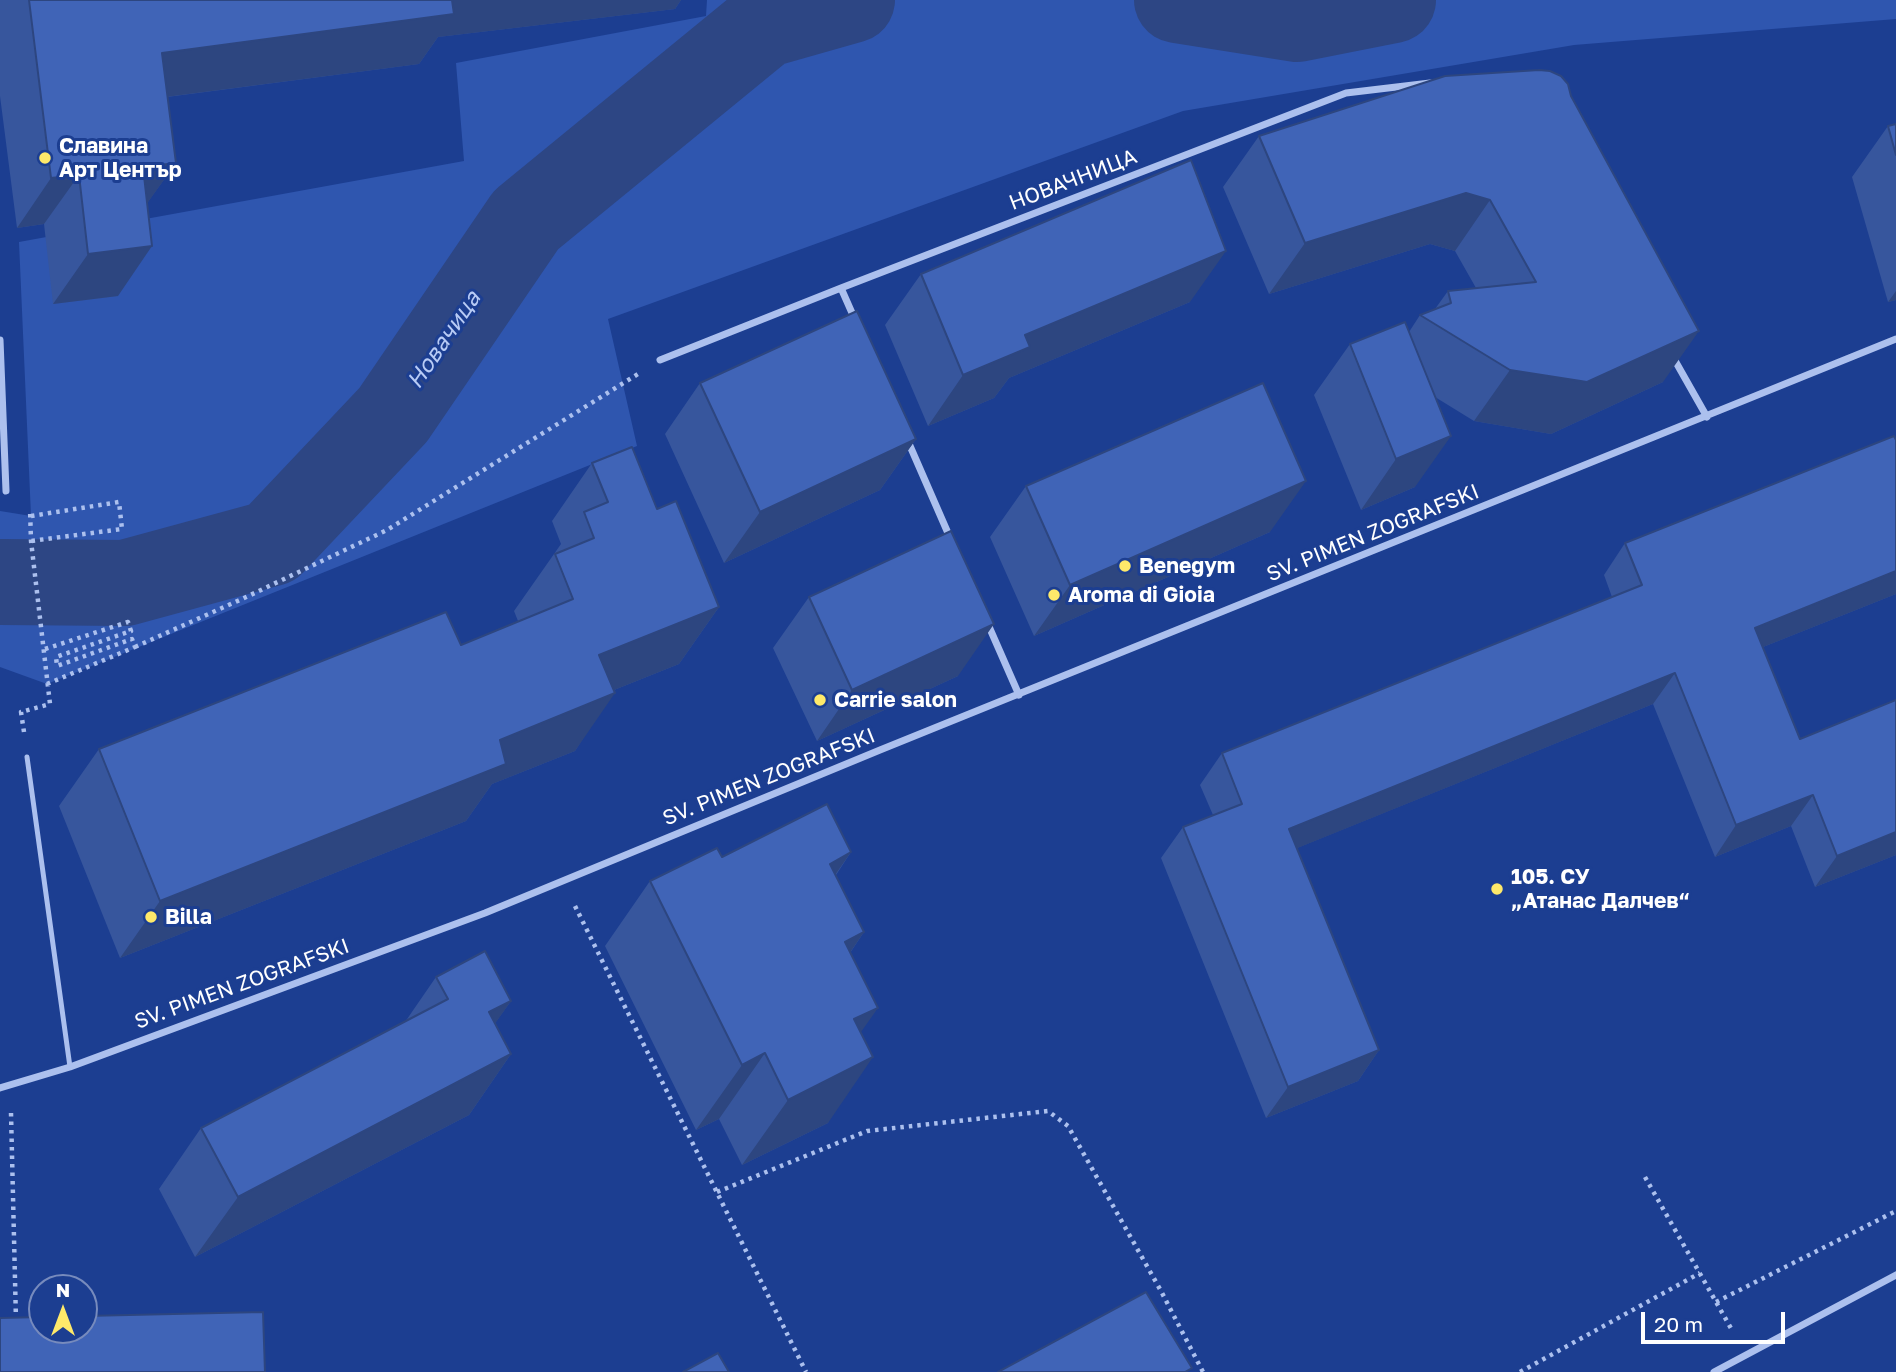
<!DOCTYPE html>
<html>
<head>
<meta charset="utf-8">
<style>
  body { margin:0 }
  #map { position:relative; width:1896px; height:1372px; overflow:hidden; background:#1c3e91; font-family:"Golos Text",sans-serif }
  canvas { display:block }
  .north { position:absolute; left:28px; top:1274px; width:70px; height:70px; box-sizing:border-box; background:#1c3e91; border:2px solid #778bbd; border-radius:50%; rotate:0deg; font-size:19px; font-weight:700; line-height:28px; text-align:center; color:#fff }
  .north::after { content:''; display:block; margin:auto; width:24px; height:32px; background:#fee96a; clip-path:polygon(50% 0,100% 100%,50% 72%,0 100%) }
  .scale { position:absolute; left:1641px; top:1312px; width:144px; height:32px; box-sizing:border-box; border:4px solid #fff; border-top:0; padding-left:9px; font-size:21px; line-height:24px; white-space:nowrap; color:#fff; -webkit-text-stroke:5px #1c3e91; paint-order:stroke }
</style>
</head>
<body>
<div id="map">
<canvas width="1896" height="1372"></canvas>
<div class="north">N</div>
<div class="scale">20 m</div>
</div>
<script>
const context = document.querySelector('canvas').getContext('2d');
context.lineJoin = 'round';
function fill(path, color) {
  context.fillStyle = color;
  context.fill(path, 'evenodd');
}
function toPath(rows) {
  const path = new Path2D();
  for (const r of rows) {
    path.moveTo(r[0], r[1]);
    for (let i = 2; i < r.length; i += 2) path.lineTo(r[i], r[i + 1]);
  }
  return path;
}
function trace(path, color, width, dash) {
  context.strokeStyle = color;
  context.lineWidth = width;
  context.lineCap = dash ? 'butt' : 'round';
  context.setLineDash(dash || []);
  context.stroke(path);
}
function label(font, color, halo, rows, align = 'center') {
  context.font = font + ' "Golos Text",sans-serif';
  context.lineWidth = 6;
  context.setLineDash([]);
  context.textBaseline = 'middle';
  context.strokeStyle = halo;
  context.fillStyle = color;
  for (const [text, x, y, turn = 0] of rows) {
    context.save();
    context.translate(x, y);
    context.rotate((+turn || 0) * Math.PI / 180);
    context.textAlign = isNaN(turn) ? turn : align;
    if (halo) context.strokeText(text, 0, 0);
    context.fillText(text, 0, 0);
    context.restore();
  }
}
fill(toPath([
  [707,0,1896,0,1896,19,1574,45,1183,111,608,319,637,446,47,684,0,667,0,511,31,516,19,242,464,161,456,63,706,16]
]), '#2f56af');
trace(toPath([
  [1177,0,1297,19,1393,0],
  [0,582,125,583,272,543,393,415,526,220,764,25,852,0]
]), '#2d4684', 86);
trace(toPath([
  [31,516,119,502,122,529,31,541],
  [135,647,242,599,387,530,638,374],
  [45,649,128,622,131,631,56,657,57,666,132,639,135,647,47,684],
  [24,732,21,712,50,704,31,541,30,509],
  [575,906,806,1372],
  [11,1113,16,1321],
  [1645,1177,1732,1330],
  [717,1192,867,1131,1048,1111,1068,1126,1161,1291,1203,1372],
  [1716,1302,1896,1211],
  [1520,1372,1700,1273]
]), '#acc0ee', 4.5, [3.5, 5]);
trace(toPath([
  [27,757,70,1067]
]), '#acc0ee', 5);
trace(toPath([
  [841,288,856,322],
  [0,340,6,491],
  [1673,357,1707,417],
  [660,360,841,288,1346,93,1430,83],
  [907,439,951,540],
  [987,622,1019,695],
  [0,1088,70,1067,485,913,880,750,1896,339],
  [1714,1372,1896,1275]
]), '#acc0ee', 7);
fill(toPath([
  [0,0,681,0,675,9,438,37,419,64,167,97,176,163,147,203,118,296,53,304,44,224,17,228,0,96],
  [1445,76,1663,382,1551,434,1474,421,1435,397,1415,487,1361,510,1314,395,1350,344,1409,332,1420,315,1435,309,1448,291,1476,288,1455,251,1430,244,1269,294,1223,187,1259,136],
  [1896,124,1896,300,1888,302,1852,177,1888,126],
  [921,274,1190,302,1009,378,994,398,928,426,885,325],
  [700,383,916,439,880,490,724,563,665,434],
  [1896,440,1896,594,1763,647,1800,739,1896,700,1896,855,1815,887,1791,826,1715,857,1653,704,1297,848,1379,1050,1358,1081,1266,1118,1161,858,1183,827,1213,815,1200,785,1222,753,1612,597,1604,575,1625,543],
  [592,463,657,509,719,607,679,664,614,690,575,751,492,784,466,821,120,958,59,806,99,749,461,645,518,621,514,611,561,544,552,521],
  [1026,486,1270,532,1034,636,990,537],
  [809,597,958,676,817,741,773,648],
  [851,852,836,875,864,932,850,953,861,1032,828,1123,742,1165,719,1119,696,1130,605,946,650,881,722,857],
  [436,977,511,1001,495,1023,511,1054,469,1115,195,1257,159,1189,201,1128,405,1022]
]), '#37569d');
fill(toPath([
  [444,0,681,0,675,9,438,37,419,64,127,102,162,53],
  [176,163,141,212,143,167],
  [79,175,44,224,17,228,51,178],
  [1466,193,1490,200,1455,251,1430,244,1269,294,1305,243],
  [152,246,118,296,53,304,88,254],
  [1226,251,1190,302,1009,378,994,398,928,426,963,375,1025,335],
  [1896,291,1896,300,1888,302],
  [1699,331,1663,382,1551,434,1474,421,1510,370],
  [1451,436,1415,487,1361,510,1396,459],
  [916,439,880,490,724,563,760,512],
  [1306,481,1270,532,1034,636,1070,585],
  [1896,571,1896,594,1733,659,1755,628],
  [719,607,679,664,559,712,599,655],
  [994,624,958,676,817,741,852,690],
  [1675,673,1653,704,1268,860,1289,829],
  [615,693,575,751,492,784,466,821,120,958,160,901,500,740],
  [1813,795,1791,826,1715,857,1736,825],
  [1896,832,1896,855,1815,887,1837,856],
  [851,852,806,917,830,864],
  [864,932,819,998,845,942],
  [511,1001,468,1062,489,1012],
  [878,1008,832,1073,854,1019],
  [1379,1050,1358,1081,1266,1118,1288,1087],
  [765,1053,719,1119,696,1130,742,1065],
  [511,1054,469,1115,195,1257,238,1197],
  [873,1057,828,1123,742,1165,788,1100]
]), '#2d4680');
const building = toPath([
  [29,0,452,0,454,14,162,53,176,163,143,167,152,246,88,254,79,175,51,178,29,0],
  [1539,70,1550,71,1561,76,1568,84,1571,96,1699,331,1587,382,1510,370,1420,315,1451,303,1448,291,1536,282,1490,200,1466,193,1305,243,1259,136,1445,76,1539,70],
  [1896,124,1896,155,1888,126,1896,124],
  [1191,160,1226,251,1025,335,1030,347,963,375,921,274,1191,160],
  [857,311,916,439,760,512,700,383,857,311],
  [1405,322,1451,436,1396,459,1350,344,1405,322],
  [1263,383,1306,481,1070,585,1026,486,1263,383],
  [1894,436,1896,440,1896,571,1755,628,1800,739,1896,700,1896,832,1837,856,1813,795,1736,825,1675,673,1289,829,1379,1050,1288,1087,1183,827,1242,804,1222,753,1642,585,1625,543,1894,436],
  [632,447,657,509,676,501,719,607,599,655,615,693,500,740,506,764,160,901,99,749,446,612,461,645,573,599,555,554,594,538,584,512,608,502,592,463,632,447],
  [951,531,994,624,852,690,809,597,951,531],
  [827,804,851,852,830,864,864,932,845,942,878,1008,854,1019,873,1057,788,1100,765,1053,742,1065,650,881,717,848,722,857,827,804],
  [485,951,511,1001,489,1012,511,1054,238,1197,201,1128,448,999,436,977,485,951],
  [1146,1292,1192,1368,1185,1372,998,1372,1146,1292],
  [263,1312,265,1372,0,1372,0,1318,42,1317,42,1330,84,1330,84,1316,263,1312],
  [718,1353,729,1372,683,1372,718,1353]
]);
fill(building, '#4064b7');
trace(building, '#2d4680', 2);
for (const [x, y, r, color] of [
  [45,158,7,"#fee96a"],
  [1125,566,7,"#fee96a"],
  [1054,595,7,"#fee96a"],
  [820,700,7,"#fee96a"],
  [1497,889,7,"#fee96a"],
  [151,917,7,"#fee96a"]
]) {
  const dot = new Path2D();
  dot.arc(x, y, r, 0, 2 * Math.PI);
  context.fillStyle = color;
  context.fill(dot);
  trace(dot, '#1c3e91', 2.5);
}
label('bold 21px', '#fff', '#1c3e91', [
  ["Славина",59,146],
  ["Арт Център",59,170],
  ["Benegym",1139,566],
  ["Aroma di Gioia",1068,595],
  ["Carrie salon",834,700],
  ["105. СУ",1511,877],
  ["„Атанас Далчев“",1511,901],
  ["Billa",165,917]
], 'left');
label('21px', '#fff', '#1c3e91', [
  ["НОВАЧНИЦА",1073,180,-21],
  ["SV. PIMEN ZOGRAFSKI",1373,533,-22],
  ["SV. PIMEN ZOGRAFSKI",769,777,-22],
  ["SV. PIMEN ZOGRAFSKI",242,984,-20]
]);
label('italic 23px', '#b8cbf5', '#1c3e91', [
  ["Новачица",444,340,-56]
]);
</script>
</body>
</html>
